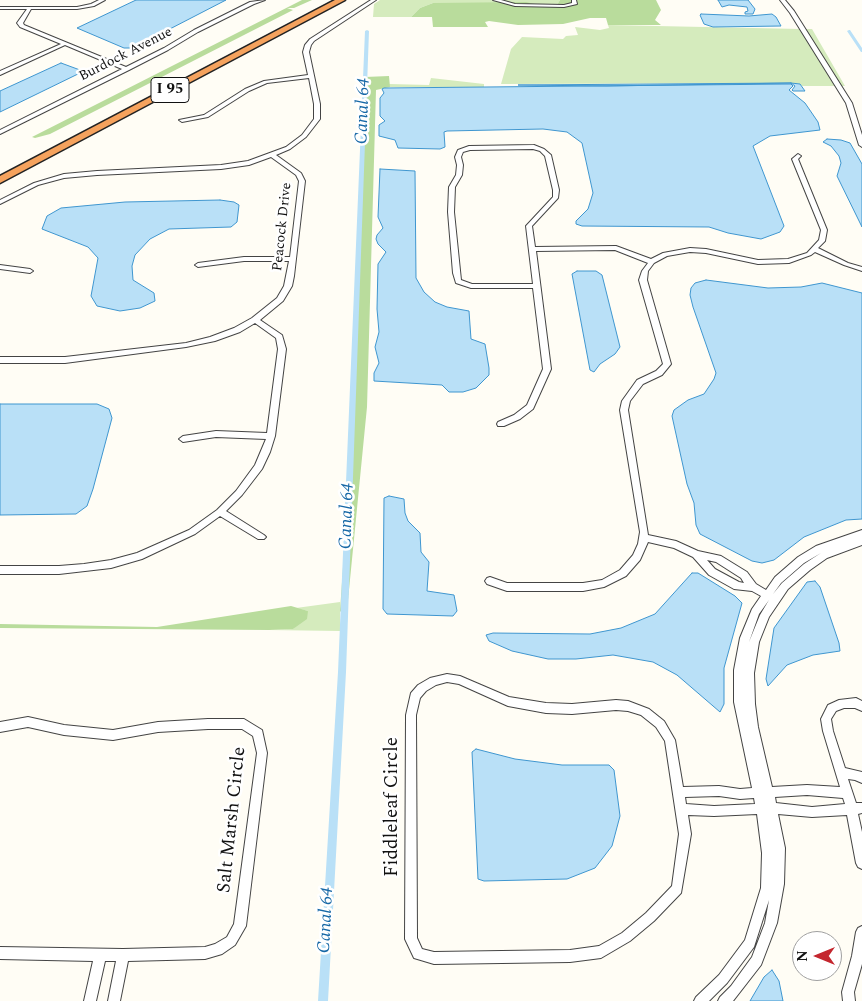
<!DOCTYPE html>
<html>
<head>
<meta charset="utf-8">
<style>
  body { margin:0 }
  #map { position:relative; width:862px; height:1001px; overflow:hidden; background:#fffdf5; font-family:Spectral,serif }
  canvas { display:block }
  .north { position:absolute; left:792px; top:931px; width:50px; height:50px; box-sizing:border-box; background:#fff; border:1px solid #a0a0a0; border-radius:50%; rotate:270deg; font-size:14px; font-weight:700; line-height:20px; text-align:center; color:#111 }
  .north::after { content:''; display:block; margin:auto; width:18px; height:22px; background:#c4262e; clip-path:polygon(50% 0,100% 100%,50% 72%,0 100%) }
</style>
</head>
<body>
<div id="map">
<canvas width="862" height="1001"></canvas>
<div class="north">N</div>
</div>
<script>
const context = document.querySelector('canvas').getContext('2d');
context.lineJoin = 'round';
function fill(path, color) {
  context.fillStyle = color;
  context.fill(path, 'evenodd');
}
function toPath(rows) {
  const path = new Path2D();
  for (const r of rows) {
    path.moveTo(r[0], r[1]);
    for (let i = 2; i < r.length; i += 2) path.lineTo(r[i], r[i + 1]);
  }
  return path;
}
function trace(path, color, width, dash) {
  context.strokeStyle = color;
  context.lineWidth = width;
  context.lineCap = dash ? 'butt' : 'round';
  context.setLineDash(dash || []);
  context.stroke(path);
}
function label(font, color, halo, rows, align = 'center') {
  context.font = font + ' Spectral,serif';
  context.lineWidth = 5;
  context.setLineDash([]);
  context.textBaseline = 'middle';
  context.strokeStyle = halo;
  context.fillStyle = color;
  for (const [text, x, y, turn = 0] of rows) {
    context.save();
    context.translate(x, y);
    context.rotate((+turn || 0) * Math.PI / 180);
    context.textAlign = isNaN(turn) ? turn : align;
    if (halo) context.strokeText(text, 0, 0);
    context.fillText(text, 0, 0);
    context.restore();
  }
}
fill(toPath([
  [380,0,560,0,557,5,547,7,484,3,433,3,420,8,411,17,373,17,374,4],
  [608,25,801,29,836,86,802,86,800,84,791,83,501,84,511,49,522,37,563,39,566,36,578,35,575,27,600,30,609,28],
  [805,29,812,29,845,86,841,86],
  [431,78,484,84,484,87,390,87,389,84,429,85],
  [340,602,340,631,269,630,293,629,308,611,296,608]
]), '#d5ebbd');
fill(toPath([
  [302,0,312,0,294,8,287,8,293,10,50,134,35,138,32,137],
  [560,0,656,0,661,10,655,20,661,25,608,25,606,18,590,18,563,24,518,25,489,21,485,22,488,27,433,27,432,17,411,17,420,8,433,3,526,2,547,7,557,5],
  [389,76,390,87,376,90,367,407,347,610,342,613,340,611,354,408,365,77],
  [291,606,308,611,307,619,293,629,269,630,0,628,0,624,157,627]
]), '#b9dc9c');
const water = toPath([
  [136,0,226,0,133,48,124,48,77,28,136,0],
  [718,0,748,0,755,9,753,14,745,14,745,12,748,11,747,7,729,5,722,7,718,0],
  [701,14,749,16,772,14,776,17,781,26,713,27,704,24,700,15,701,14],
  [61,63,80,70,80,73,0,112,0,91,61,63],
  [791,83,607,86,518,85,791,83,800,84,805,91,793,91,792,90,795,86,791,83],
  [791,84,793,86,789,90,805,103,818,122,820,130,770,136,753,146,784,226,780,232,761,239,728,233,709,227,582,226,576,224,576,221,588,209,593,193,582,143,567,132,543,129,447,131,444,132,445,147,440,149,398,148,395,140,379,136,379,125,385,121,380,116,380,98,384,93,382,89,384,88,791,84],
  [827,139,841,140,850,143,862,164,862,227,837,176,841,163,839,156,831,146,823,142,827,139],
  [380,169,415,171,416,278,424,292,435,302,447,307,469,311,471,339,485,344,489,368,489,375,476,388,463,392,449,392,442,385,374,381,374,373,379,363,375,347,379,332,377,309,378,264,386,252,378,244,376,239,377,235,383,228,378,217,380,169],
  [220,200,234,202,239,205,237,222,231,227,169,229,150,239,135,255,132,266,133,280,154,293,155,301,140,308,120,311,97,306,91,296,98,258,88,247,42,229,47,216,61,208,125,202,220,200],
  [577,271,596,271,602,275,620,347,615,354,600,364,594,372,590,370,572,274,577,271],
  [706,280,768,288,801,287,822,283,862,293,862,519,846,520,804,537,774,560,762,563,752,561,700,534,696,525,694,503,687,484,672,416,674,410,688,400,704,394,714,379,716,373,693,307,690,295,691,288,695,283,706,280],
  [0,404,97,404,109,409,112,418,93,489,87,506,76,514,0,515,0,404],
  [389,496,404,499,405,513,408,521,420,533,421,552,429,562,427,591,454,595,457,611,453,616,387,614,383,609,384,498,389,496],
  [692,573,698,573,735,596,742,603,724,668,724,704,720,712,677,675,653,662,613,655,576,659,548,659,512,651,489,641,486,635,493,633,590,634,621,628,655,614,692,573],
  [815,581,820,587,839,643,840,651,813,655,787,665,768,686,766,679,774,628,807,582,815,581],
  [476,749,515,759,562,765,609,765,614,770,620,816,612,846,595,868,567,879,484,881,478,879,472,752,476,749],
  [772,970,779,981,783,1001,750,1001,764,977,772,970]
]);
fill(water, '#b9e0f7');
trace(water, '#3f96cf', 1);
fill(toPath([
  [367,30,369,31,346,672,328,1001,318,1001,338,672,365,31,367,30],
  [849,30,850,30,862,48,862,52,861,52,847,31,849,30]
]), '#b9e0f7');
const street = toPath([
  [99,0,105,0,94,6,77,9,31,9,23,23,24,25,126,67,164,48,194,30,250,2,265,0,254,4,198,32,168,50,129,70,0,134,0,130,122,69,65,45,0,75,0,71,61,44,20,27,17,23,27,9,0,9,0,7,77,7,91,4,99,0],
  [371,0,376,0,314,41,311,45,309,52,320,104,320,119,306,137,290,149,276,155,301,173,305,181,294,276,292,286,283,301,260,320,282,335,286,349,275,436,270,452,262,469,242,495,226,511,264,535,266,537,264,539,258,539,220,516,195,534,142,559,111,568,59,574,0,574,0,566,59,566,84,564,111,560,137,553,189,530,217,510,236,491,255,465,266,439,216,437,183,442,179,439,183,436,216,431,267,433,278,349,276,338,255,323,240,332,215,341,186,347,65,363,0,363,0,357,65,357,186,343,210,337,234,328,252,318,277,298,284,286,289,261,244,261,198,267,195,265,198,263,244,257,290,257,299,181,296,175,271,157,249,165,221,169,97,175,64,178,38,185,0,204,0,200,34,183,64,174,97,171,221,165,248,161,286,147,302,135,314,119,314,104,309,78,267,83,249,91,208,117,182,122,179,120,204,115,245,89,264,81,308,75,303,52,305,45,310,39,371,0],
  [493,0,501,0,515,4,564,5,572,3,572,0,576,0,577,4,564,7,515,6,493,0],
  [780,0,785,0,794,11,852,103,862,135,862,147,859,145,846,103,790,13,780,0],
  [534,145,544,149,551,155,559,190,558,198,532,226,535,247,616,246,651,259,663,253,690,248,706,249,758,260,788,259,807,253,819,240,821,230,792,159,798,154,801,156,798,159,827,230,825,241,818,248,848,263,862,267,862,271,844,265,815,252,811,255,789,263,758,264,706,253,690,252,667,256,654,263,648,271,647,280,671,364,662,375,643,384,630,401,628,410,648,535,676,541,698,551,721,556,747,572,756,584,766,590,775,577,798,557,816,546,862,530,862,537,821,552,862,537,862,545,827,558,810,570,788,589,769,617,759,642,754,673,755,704,758,727,772,787,807,785,840,787,823,731,821,719,828,705,839,700,856,698,862,701,862,711,855,708,844,708,836,711,831,719,833,731,845,768,862,772,862,783,855,780,848,779,856,803,862,803,862,813,858,814,862,832,862,869,858,867,856,863,847,815,812,817,778,814,785,848,784,884,777,923,761,965,733,1001,718,1001,720,997,731,986,752,957,765,923,769,900,754,947,727,983,709,1001,694,1001,696,997,719,975,745,940,761,888,762,853,757,814,714,816,688,815,691,834,681,893,654,921,630,941,601,958,570,962,434,964,414,958,405,939,406,715,411,693,418,685,430,678,447,674,460,676,509,697,546,703,572,704,616,700,628,701,649,709,664,721,675,740,683,787,719,786,740,789,752,788,734,702,734,670,740,638,752,609,761,596,752,591,734,589,709,575,693,557,674,548,648,542,640,560,626,576,604,587,583,591,507,591,487,584,485,581,487,578,490,577,507,583,583,583,602,580,620,570,633,555,638,544,640,532,620,410,622,401,637,380,656,371,663,364,639,280,642,271,648,263,615,250,536,251,551,369,533,409,520,419,504,426,498,426,497,424,498,422,514,415,527,405,543,369,533,288,471,288,456,283,453,273,448,212,449,187,456,175,457,165,455,157,458,150,469,146,534,145],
  [533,149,540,151,545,156,553,190,553,197,526,226,533,284,472,284,461,280,454,212,455,187,462,175,463,165,461,157,463,152,470,150,533,149],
  [821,553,804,564,782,583,773,594,781,583,804,563,821,553],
  [707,560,716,562,741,578,744,583,739,582,715,569,707,560],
  [769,600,760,615,749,642,759,614,769,600],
  [447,682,459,684,508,706,546,713,572,714,616,710,628,711,641,715,656,727,665,741,679,834,672,886,646,913,622,933,599,946,570,950,434,952,422,949,417,938,416,715,420,698,426,691,436,685,447,682],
  [807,795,843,798,845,804,812,807,776,803,775,797,807,795],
  [719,796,740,799,754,798,755,804,714,806,686,804,685,797,719,796],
  [0,265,30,269,33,271,30,273,0,269,0,265],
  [28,717,64,725,113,730,158,722,208,719,244,719,262,730,267,753,246,926,235,945,222,954,205,959,128,961,120,1001,108,1001,116,961,105,961,96,1001,84,1001,93,961,0,959,0,947,123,949,205,947,215,944,227,937,234,924,257,753,253,736,242,729,208,729,158,732,113,740,64,735,28,727,0,732,0,722,28,717],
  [862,926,862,964,854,992,855,1001,843,1001,842,992,852,956,856,932,858,928,862,926]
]);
const highway = toPath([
  [335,0,345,0,0,183,0,176,335,0]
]);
trace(street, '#444', 2);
trace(highway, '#222', 3);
fill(street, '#fff');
fill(highway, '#f5a25d');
label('14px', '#111', '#fff', [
  ["Burdock Avenue",126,55,-27],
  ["Peacock Drive",283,227,-84]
]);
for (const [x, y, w] of [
  [170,90,38]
]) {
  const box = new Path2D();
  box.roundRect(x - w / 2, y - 12.5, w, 25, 4);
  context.fillStyle = '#fff';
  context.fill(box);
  trace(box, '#111', 1);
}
label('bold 15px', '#111', null, [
  ["I 95",170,90]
]);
label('italic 18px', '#1768a6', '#fff', [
  ["Canal 64",364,111,-88],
  ["Canal 64",348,516,-88],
  ["Canal 64",327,920,-87]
]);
label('19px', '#111', '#fff', [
  ["Fiddleleaf Circle",393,807,-90],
  ["Salt Marsh Circle",233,820,-84]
]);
</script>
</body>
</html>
